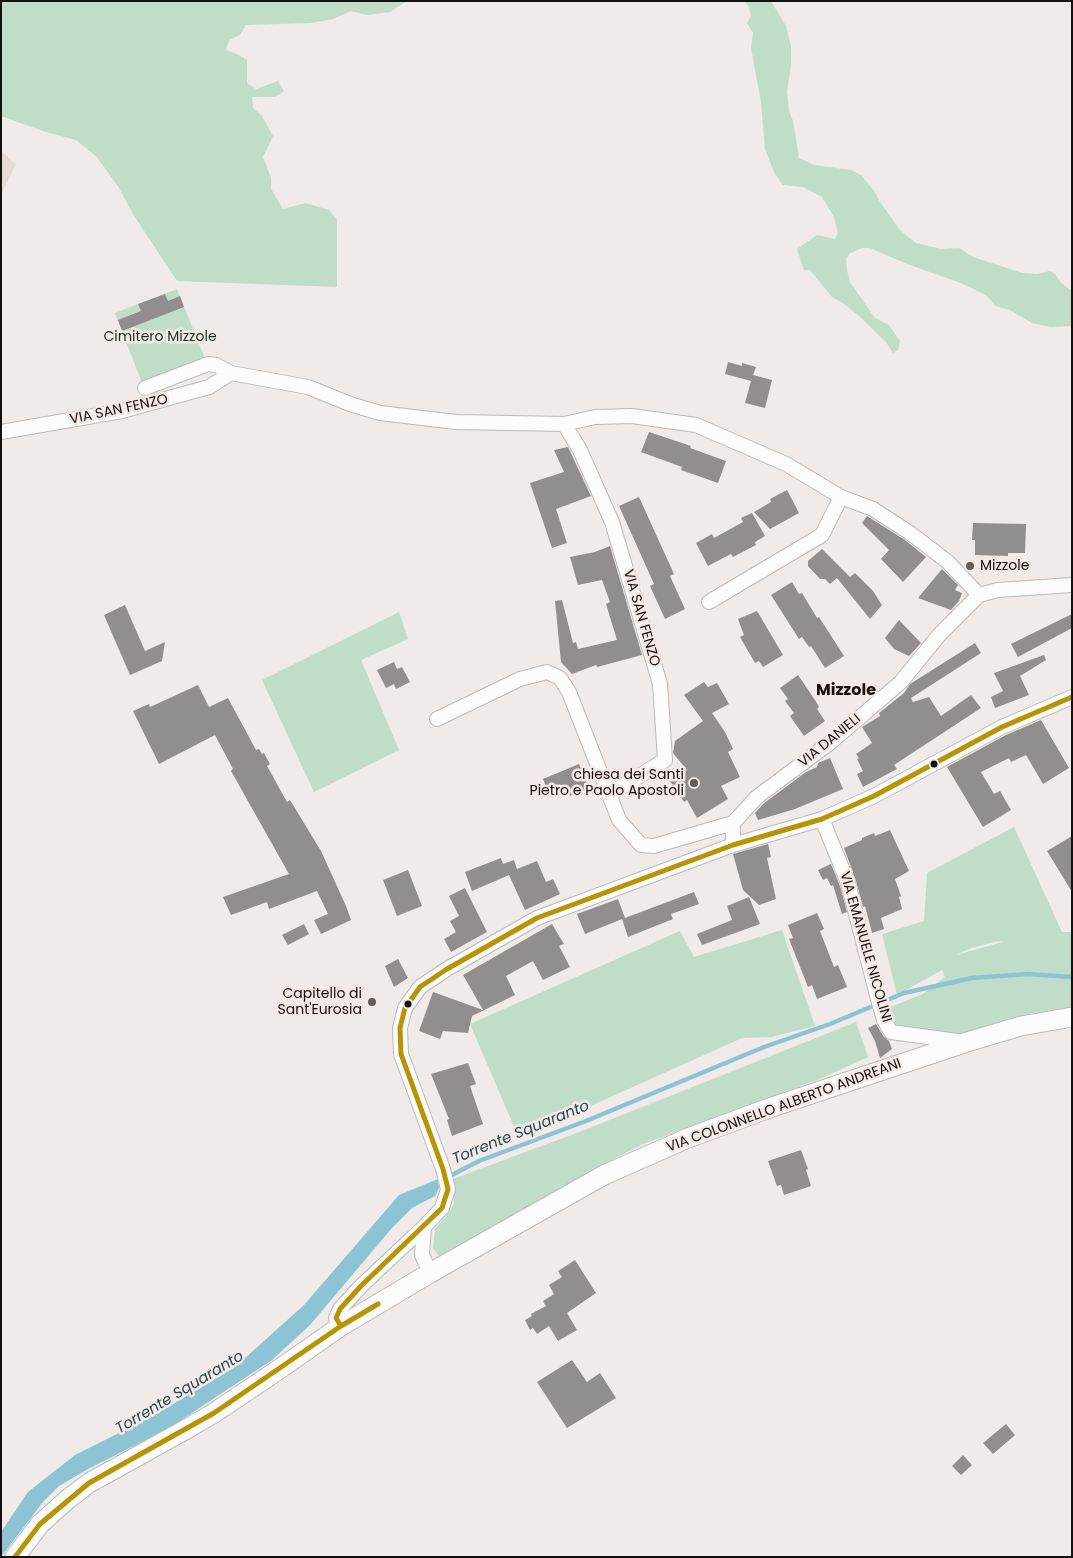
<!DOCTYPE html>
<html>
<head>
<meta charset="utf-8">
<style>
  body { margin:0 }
  #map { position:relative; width:1073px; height:1558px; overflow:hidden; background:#f0eae8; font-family:Poppins,sans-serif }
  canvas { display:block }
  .frame { position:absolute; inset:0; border:2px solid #13100e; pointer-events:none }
</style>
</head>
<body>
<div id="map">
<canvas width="1073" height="1558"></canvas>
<div class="frame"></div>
</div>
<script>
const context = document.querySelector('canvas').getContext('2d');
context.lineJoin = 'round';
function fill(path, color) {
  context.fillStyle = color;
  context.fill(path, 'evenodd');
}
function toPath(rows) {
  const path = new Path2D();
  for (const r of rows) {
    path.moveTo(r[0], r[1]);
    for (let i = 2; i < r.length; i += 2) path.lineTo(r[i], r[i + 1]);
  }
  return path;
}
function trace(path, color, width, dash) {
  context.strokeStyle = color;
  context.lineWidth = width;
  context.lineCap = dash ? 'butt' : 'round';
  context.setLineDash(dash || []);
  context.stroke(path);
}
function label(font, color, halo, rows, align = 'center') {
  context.font = font + ' Poppins,sans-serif';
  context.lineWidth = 5;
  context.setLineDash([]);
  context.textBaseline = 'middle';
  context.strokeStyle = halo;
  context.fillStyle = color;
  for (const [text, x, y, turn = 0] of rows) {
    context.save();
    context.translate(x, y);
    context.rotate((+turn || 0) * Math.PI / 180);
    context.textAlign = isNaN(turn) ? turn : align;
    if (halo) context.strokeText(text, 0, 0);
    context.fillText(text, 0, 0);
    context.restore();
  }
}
fill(toPath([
  [1,151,16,164,1,195]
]), '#e6dad5');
fill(toPath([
  [1,1,407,1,390,12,367,15,351,11,333,19,311,23,246,25,240,35,229,40,226,50,237,54,247,60,247,83,256,89,278,81,284,91,275,97,252,97,253,108,262,116,273,136,263,157,271,178,271,189,283,209,305,203,329,210,337,220,337,287,177,281,133,214,119,188,97,157,76,140,43,131,1,116],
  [744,1,771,1,786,26,791,46,791,65,787,91,789,111,793,121,799,158,814,165,851,170,861,175,875,192,880,202,900,230,916,243,941,249,959,248,973,257,1022,273,1037,274,1050,271,1055,274,1061,283,1072,291,1072,326,1051,327,1032,323,1010,310,996,306,986,295,961,283,907,264,870,248,862,248,850,253,846,259,847,270,850,282,875,318,889,325,900,341,898,350,893,353,886,342,858,315,843,303,832,297,810,270,804,270,797,249,817,235,835,239,838,233,834,217,822,197,803,187,783,185,774,172,765,149,761,102,751,48,753,33,747,23,751,16,749,7],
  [177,289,206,361,142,383,115,313],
  [399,612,408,639,361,660,399,750,314,792,262,680],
  [1014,827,1062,932,1072,932,1072,1007,1027,1014,961,1037,894,1026,887,1006,893,1006,923,994,945,977,942,970,897,995,882,934,924,921,927,873],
  [998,941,1003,942,956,955,971,948],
  [782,930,815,1026,771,1037,742,1038,519,1138,470,1024,680,931,694,957],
  [856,1022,868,1057,822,1078,643,1144,598,1167,439,1256,433,1248,435,1229,446,1216,454,1204,453,1179,582,1131]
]), '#bfddc9');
fill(toPath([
  [438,1179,439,1188,435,1196,412,1208,392,1228,310,1325,272,1360,169,1428,88,1469,59,1486,43,1502,1,1557,1,1532,28,1492,75,1455,153,1416,235,1367,304,1305,399,1195]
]), '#8cc4d5');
trace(toPath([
  [448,1177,479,1161,586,1121,764,1047,830,1024,904,993,972,978,1028,974,1072,977]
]), '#8cc4d5', 4.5);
fill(toPath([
  [165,294,168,301,180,296,184,307,122,331,118,320,141,311,138,304],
  [728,362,742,366,742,363,756,367,753,375,772,380,765,408,745,403,751,381,725,374],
  [649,432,691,446,690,448,726,461,718,483,681,470,682,467,641,452],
  [568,447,591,496,556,509,567,543,552,548,530,483,564,472,554,450],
  [787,490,799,513,770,529,754,512,771,502,770,499],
  [639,497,674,574,670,576,685,609,665,619,650,586,654,584,619,506],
  [752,513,765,536,755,542,756,545,733,557,731,554,708,566,696,543,712,534,714,538,743,522,741,518],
  [867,516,905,540,926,557,903,582,881,559,889,550,862,523],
  [973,523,1026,524,1025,553,1008,553,1008,556,975,555,975,540,972,540],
  [610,546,642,655,597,667,596,665,572,674,561,662,555,601,562,600,573,643,576,642,578,649,617,640,606,604,610,602,602,580,578,585,570,557,595,552],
  [822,549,850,577,855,573,873,591,882,605,870,619,837,578,830,584,825,579,820,579,808,566,808,561],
  [942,569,958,585,955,590,962,593,959,601,951,610,918,598],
  [792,582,799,594,802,593,817,618,819,617,844,656,825,668,811,646,809,647,802,637,799,639,771,595],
  [125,605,145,651,165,642,162,661,130,675,104,615],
  [757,611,783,655,763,667,759,661,755,663,740,637,744,635,738,619],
  [1072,614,1072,628,1018,657,1011,644],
  [899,620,921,643,909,656,894,649,885,638],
  [975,643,981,653,911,698,913,702,929,697,941,716,971,695,981,708,894,765,897,769,863,787,857,774,863,771,857,759,859,758,856,754,872,743,862,727,880,716,879,713,904,693,910,684],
  [1044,655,1046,660,1020,676,1029,695,995,708,991,697,1003,691,994,673],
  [394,662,397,669,402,667,410,682,396,689,394,684,386,688,377,670],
  [798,675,815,700,819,707,817,709,825,721,804,736,790,716,794,713,785,701,788,699,780,688],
  [704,682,708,687,717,683,729,704,712,713,725,732,733,749,728,752,740,777,721,786,728,799,697,818,687,800,684,802,670,781,687,770,673,753,675,741,703,721,684,695],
  [198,685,209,707,228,698,256,750,259,749,262,754,264,753,270,764,267,766,287,802,290,800,321,851,346,906,351,920,321,934,314,920,328,914,317,891,269,909,267,902,231,915,223,897,289,874,231,771,233,769,215,735,159,764,133,711,149,704,150,707],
  [1041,720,1069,768,1043,784,1026,755,1011,762,1009,758,981,772,994,794,1000,791,1011,810,983,827,947,767,1006,735],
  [830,758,843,789,795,809,758,820,755,813,763,804,806,772,817,767,818,763],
  [579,764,589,788,570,796,569,793,562,796,561,793,550,797,543,779],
  [890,830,909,871,895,879,901,896,899,897,902,909,881,918,884,929,872,933,865,906,863,907,856,881,844,848,862,840,862,838,874,833,875,836],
  [1072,836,1072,892,1047,851],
  [768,844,771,857,767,858,776,899,759,905,743,890,733,854],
  [501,858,503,864,514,860,517,869,537,861,546,882,553,879,560,894,525,910,509,875,472,891,465,872],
  [831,864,840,886,847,912,842,914,833,885,831,886,827,878,823,880,818,870],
  [408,870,422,906,397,916,383,880],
  [465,888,487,932,451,952,444,939,456,932,450,921,459,916,449,896],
  [694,892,699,904,671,914,673,919,628,937,622,919,585,934,577,914,618,899,625,918],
  [749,897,760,924,702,945,697,934,732,920,727,906],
  [817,913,824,929,820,931,834,967,838,965,847,987,817,999,812,985,808,987,789,939,793,938,788,925],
  [304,924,309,934,288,945,282,935],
  [552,924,564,944,559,946,570,967,543,980,533,961,506,976,515,995,472,1016,468,1033,443,1031,440,1039,419,1031,433,992,483,1010,463,975],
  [398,959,408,978,394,987,385,966],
  [876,1024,884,1037,889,1041,892,1049,880,1058,875,1041,868,1028],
  [468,1063,476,1084,470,1086,483,1124,452,1136,447,1120,449,1119,431,1074],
  [801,1150,808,1169,806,1170,811,1186,784,1195,781,1185,777,1186,768,1161],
  [575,1260,596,1293,567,1313,577,1330,558,1341,549,1326,537,1334,533,1328,530,1330,525,1320,532,1316,531,1314,546,1306,543,1301,554,1294,549,1285,562,1277,558,1271],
  [572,1360,587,1382,600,1373,616,1398,567,1428,537,1382],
  [1006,1424,1015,1435,993,1454,983,1443],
  [963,1455,972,1465,961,1475,952,1466]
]), '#928e8d');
const street = toPath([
  [145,388,208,364,216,365,231,373,308,387,350,404,380,413,456,422,564,424,595,417,632,416,696,425,786,464,841,497,873,509,910,533,948,562,979,595],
  [564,424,580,450,612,522,660,684,665,760,618,789,610,796],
  [1,432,122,411,209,387,231,373],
  [709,602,822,535,841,497],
  [437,719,520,679,547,672,560,678,569,692,619,820,641,845,654,846,733,823],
  [822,819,848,883,878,999,884,1020,891,1032,965,1042],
  [733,845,733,823,757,797,831,742,901,682,939,635,979,595,998,590,1072,585],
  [424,1227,422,1255,430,1273],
  [341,1326,336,1318,340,1309,361,1286,424,1227,442,1208,448,1189,443,1169,401,1054,400,1028,405,1008,420,987,447,969,537,918,733,845,822,819,874,796,1002,727,1072,697]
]);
const secondary = toPath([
  [15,1557,40,1524,68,1499,89,1483,183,1431,214,1413,278,1370,341,1326,430,1273,604,1175,688,1138,772,1107,967,1042,1021,1026,1072,1017]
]);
trace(street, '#bdb9b8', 16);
trace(secondary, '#bdb9b8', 21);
trace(street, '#fdfcfc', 14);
trace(secondary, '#fdfcfc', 19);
trace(toPath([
  [341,1326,336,1318,340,1309,361,1286,442,1208,448,1189,443,1169,401,1054,400,1028,405,1008,420,987,447,969,537,918,733,845,822,819,874,796,1002,727,1072,697],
  [15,1557,40,1524,89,1483,214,1413,341,1326,378,1304]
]), '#b89404', 5);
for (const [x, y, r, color] of [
  [970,566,5,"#605c5a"],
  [934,764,4.5,"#13100e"],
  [694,783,5,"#605c5a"],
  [372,1002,5,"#605c5a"],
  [408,1004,4.5,"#13100e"]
]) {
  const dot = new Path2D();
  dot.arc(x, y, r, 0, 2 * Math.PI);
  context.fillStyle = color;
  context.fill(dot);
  trace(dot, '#f4e9e5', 2);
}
label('14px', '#143323', '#f4e9e5', [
  ["Cimitero Mizzole",160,337]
]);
label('14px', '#13100e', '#f4e9e5', [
  ["VIA SAN FENZO",119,410,-12],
  ["VIA SAN FENZO",641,618,74],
  ["VIA DANIELI",830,741,-39],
  ["VIA EMANUELE NICOLINI",865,947,74],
  ["VIA COLONNELLO ALBERTO ANDREANI",784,1106,-20]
]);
label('14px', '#13100e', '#f4e9e5', [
  ["Mizzole",980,566,"left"],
  ["chiesa dei Santi",684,775],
  ["Pietro e Paolo Apostoli",684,791],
  ["Capitello di",362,994],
  ["Sant'Eurosia",362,1010]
], 'right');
label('italic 15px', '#234954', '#f4e9e5', [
  ["Torrente Squaranto",521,1133,-22],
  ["Torrente Squaranto",180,1393,-31]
]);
label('bold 16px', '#13100e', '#f4e9e5', [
  ["Mizzole",846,691]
]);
</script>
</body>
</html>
